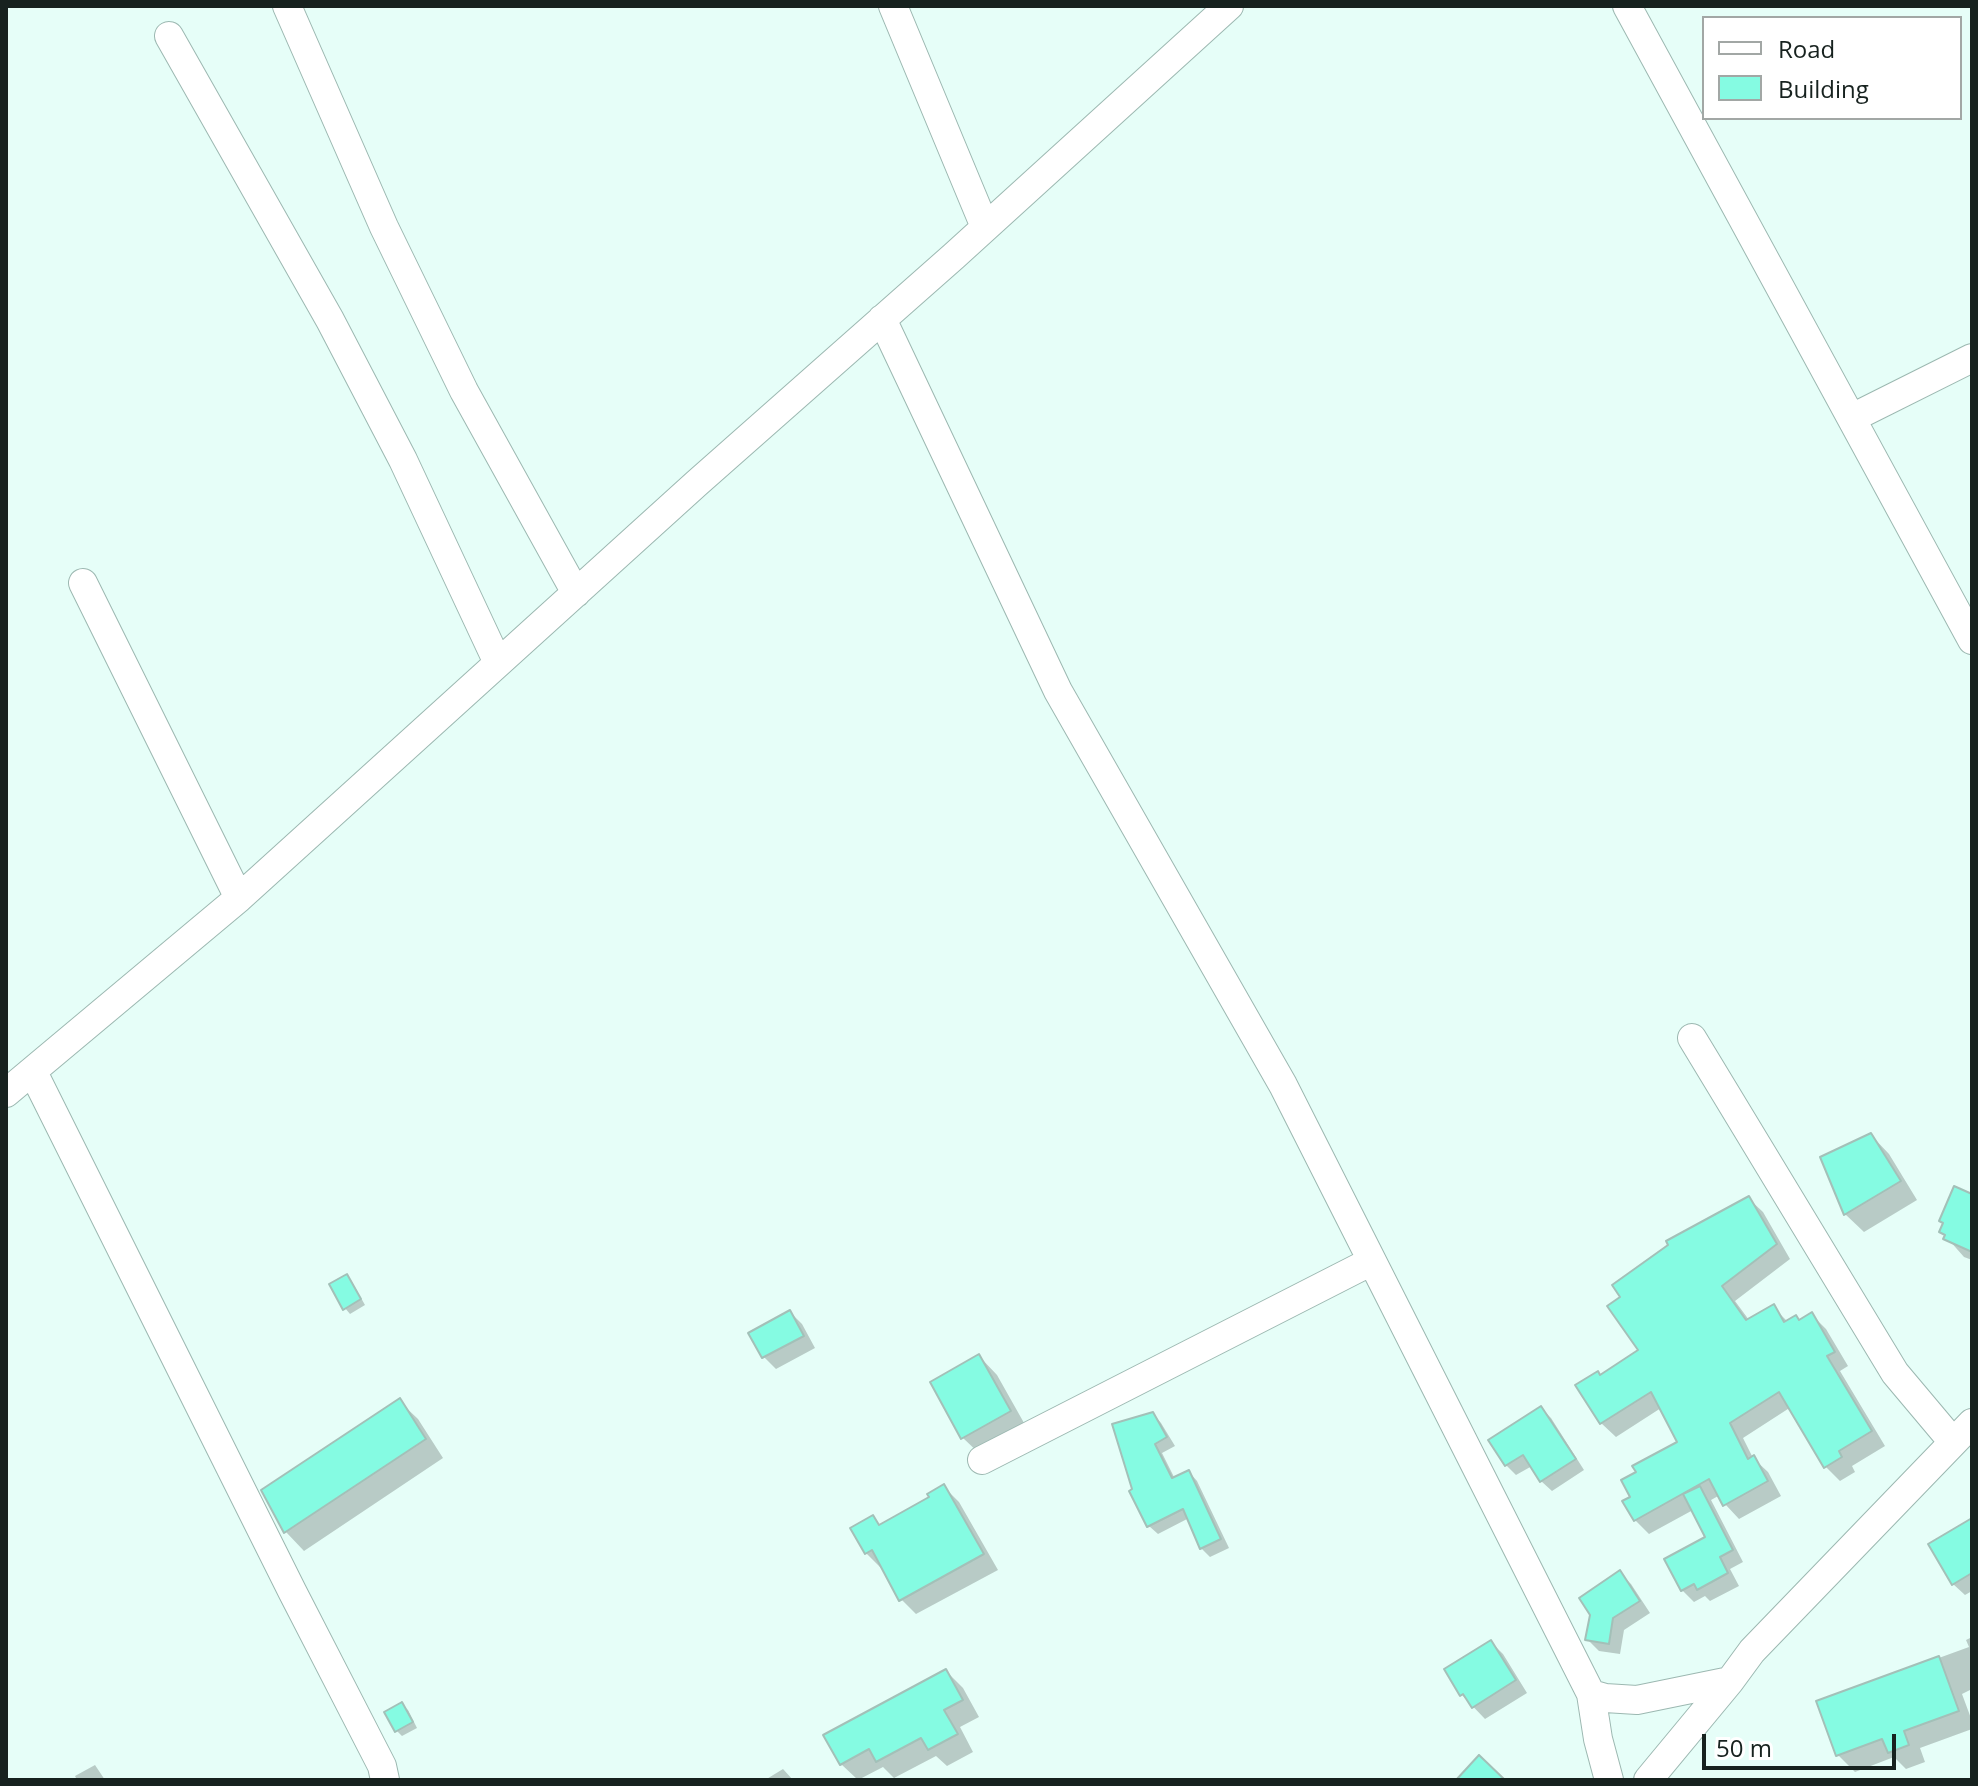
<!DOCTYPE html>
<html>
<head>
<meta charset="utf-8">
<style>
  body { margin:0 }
  #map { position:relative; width:1978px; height:1786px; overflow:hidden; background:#e6fef8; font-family:"Open Sans",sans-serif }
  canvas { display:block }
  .frame { position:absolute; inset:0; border:8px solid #17221f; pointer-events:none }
  .legend { position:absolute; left:1702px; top:16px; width:260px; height:104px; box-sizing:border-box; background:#fff; border:2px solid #a2a7a5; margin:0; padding:10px 14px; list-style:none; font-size:24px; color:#17221f }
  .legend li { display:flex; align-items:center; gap:16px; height:40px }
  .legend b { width:40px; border:2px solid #a2a7a5 }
  .scale { position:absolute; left:1702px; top:1734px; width:194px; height:36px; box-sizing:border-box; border:4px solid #17221f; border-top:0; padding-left:10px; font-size:24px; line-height:28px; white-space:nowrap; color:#17221f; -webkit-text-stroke:6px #fff; paint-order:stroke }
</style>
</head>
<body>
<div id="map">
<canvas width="1978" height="1786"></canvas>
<div class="frame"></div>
<ul class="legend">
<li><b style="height:10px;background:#fff"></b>Road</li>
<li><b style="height:22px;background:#85fbe2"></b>Building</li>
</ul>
<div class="scale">50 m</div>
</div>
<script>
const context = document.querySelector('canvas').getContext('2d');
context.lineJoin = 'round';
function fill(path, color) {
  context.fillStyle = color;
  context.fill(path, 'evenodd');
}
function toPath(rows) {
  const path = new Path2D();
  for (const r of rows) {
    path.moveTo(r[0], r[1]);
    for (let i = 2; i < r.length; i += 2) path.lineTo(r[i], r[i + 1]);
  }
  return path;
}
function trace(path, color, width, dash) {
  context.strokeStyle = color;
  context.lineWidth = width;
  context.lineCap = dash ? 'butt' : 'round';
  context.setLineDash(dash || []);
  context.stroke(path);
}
fill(toPath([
  [1871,1135,1889,1154,1917,1200,1864,1232,1845,1214],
  [1972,1196,1972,1260,1964,1257,1941,1231],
  [1748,1198,1763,1212,1790,1259,1735,1301,1749,1320,1773,1307,1788,1322,1800,1322,1812,1315,1826,1329,1848,1366,1840,1371,1885,1446,1852,1466,1855,1472,1840,1481,1826,1467,1791,1407,1743,1438,1753,1458,1768,1472,1781,1496,1739,1519,1725,1504,1720,1495,1711,1500,1743,1562,1730,1569,1739,1586,1710,1601,1705,1596,1694,1602,1682,1590,1707,1538,1693,1510,1649,1534,1635,1520,1633,1498,1639,1473,1680,1442,1661,1408,1616,1437,1601,1423,1601,1377,1641,1351],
  [347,1277,352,1282,365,1305,350,1314,345,1308],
  [790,1312,802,1324,815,1348,776,1369,764,1357,751,1333],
  [979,1356,997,1375,1028,1430,982,1456,963,1438,933,1382],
  [399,1401,418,1419,443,1458,304,1551,286,1532,263,1491],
  [1541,1408,1551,1418,1584,1470,1552,1491,1541,1481,1532,1466,1516,1475,1506,1465],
  [1153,1414,1161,1423,1175,1446,1162,1453,1175,1479,1189,1472,1197,1481,1229,1548,1210,1557,1201,1548,1189,1518,1158,1534,1149,1526],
  [944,1487,959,1502,998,1570,916,1614,901,1599,883,1567,881,1568,866,1553,873,1518,881,1526,932,1498],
  [1972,1520,1972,1591,1965,1595,1953,1584],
  [1620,1573,1631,1584,1650,1613,1624,1630,1620,1654,1599,1651,1587,1639,1592,1615],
  [1972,1637,1972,1689,1962,1694,1972,1721,1972,1729,1920,1748,1925,1762,1906,1769,1894,1757,1855,1772,1838,1755,1818,1702,1969,1647,1966,1640],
  [1491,1642,1503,1654,1527,1693,1485,1719,1462,1695],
  [946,1671,963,1688,979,1717,960,1727,973,1752,947,1766,936,1756,894,1778,883,1767,858,1780,841,1764],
  [402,1705,408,1710,417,1728,402,1736,397,1731],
  [95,1765,105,1780,77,1780,75,1776],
  [783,1769,793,1780,765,1780]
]), '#0003');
const building = toPath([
  [1871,1133,1901,1181,1844,1215,1820,1157,1871,1133],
  [1954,1186,1972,1194,1972,1252,1943,1239,1945,1235,1939,1232,1943,1223,1939,1221,1954,1186],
  [1749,1196,1777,1244,1722,1286,1746,1320,1774,1304,1784,1322,1796,1315,1799,1320,1812,1312,1835,1352,1827,1356,1872,1431,1839,1451,1842,1457,1824,1468,1779,1392,1730,1423,1748,1459,1754,1455,1768,1481,1723,1506,1709,1479,1634,1521,1622,1501,1630,1497,1621,1480,1636,1472,1632,1466,1677,1442,1651,1392,1600,1424,1575,1385,1598,1371,1600,1375,1638,1350,1607,1306,1620,1297,1612,1285,1668,1245,1666,1241,1749,1196],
  [347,1274,361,1299,343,1310,329,1284,347,1274],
  [790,1310,804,1336,762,1358,748,1333,790,1310],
  [979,1354,1011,1411,961,1439,930,1382,979,1354],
  [400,1398,426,1439,284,1533,261,1490,400,1398],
  [1541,1406,1576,1459,1540,1482,1523,1455,1505,1466,1488,1440,1541,1406],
  [1153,1412,1167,1437,1155,1444,1172,1478,1189,1470,1221,1539,1200,1549,1183,1509,1147,1527,1129,1491,1132,1489,1112,1424,1153,1412],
  [944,1484,984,1554,899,1601,872,1550,865,1554,850,1528,873,1515,879,1525,929,1497,927,1494,944,1484],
  [1700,1486,1733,1550,1720,1557,1728,1573,1697,1590,1694,1584,1681,1591,1664,1559,1705,1537,1683,1494,1700,1486],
  [1972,1518,1972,1573,1952,1585,1928,1544,1972,1518],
  [1620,1570,1640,1601,1613,1618,1609,1644,1585,1640,1590,1615,1579,1598,1620,1570],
  [1491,1640,1516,1680,1472,1708,1463,1694,1460,1696,1444,1669,1491,1640],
  [1939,1656,1959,1711,1904,1731,1909,1745,1888,1753,1882,1739,1836,1756,1816,1701,1939,1656],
  [946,1669,963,1700,944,1710,958,1734,928,1750,921,1738,876,1762,869,1749,840,1765,823,1735,946,1669],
  [402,1702,413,1722,395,1732,384,1712,402,1702],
  [1479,1755,1505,1780,1456,1780,1479,1755]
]);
fill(building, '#85fbe2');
trace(building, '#a3c0b8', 2);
const minor = toPath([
  [287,6,384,227,464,391,576,593],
  [893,6,985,227],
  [1627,6,1972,640],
  [169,36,330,320,403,460,498,663],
  [882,319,1058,691,1283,1085,1591,1694,1598,1739,1609,1780],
  [1852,418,1972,358],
  [83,583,239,898],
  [1692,1038,1895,1373,1953,1442],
  [33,1072,292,1591,382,1766,385,1780],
  [6,1093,239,898,697,483,954,256,1229,6],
  [982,1460,1372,1261],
  [1591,1694,1605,1698,1637,1700,1730,1681],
  [1648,1780,1730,1681,1752,1651,1972,1423]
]);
trace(minor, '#9cb8b1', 30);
trace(minor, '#fff', 28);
</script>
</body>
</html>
